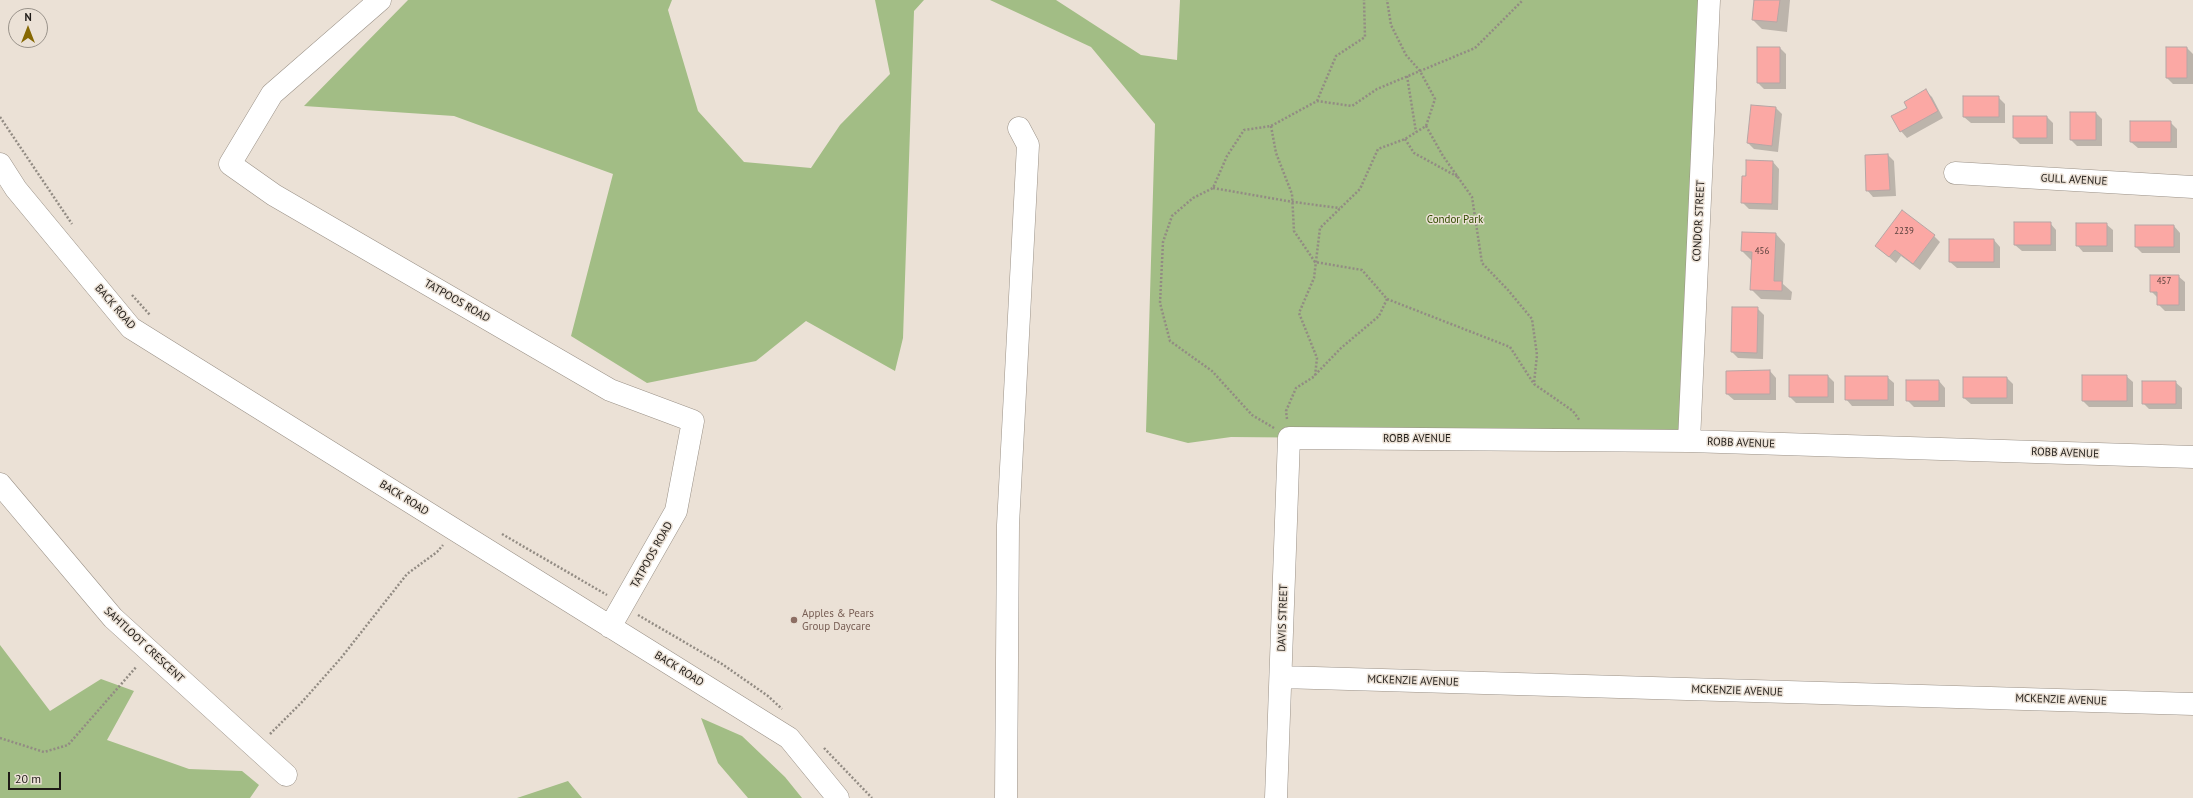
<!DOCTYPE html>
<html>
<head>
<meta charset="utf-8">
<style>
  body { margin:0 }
  #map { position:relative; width:2193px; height:798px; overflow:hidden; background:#ebe1d6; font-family:"PT Sans",sans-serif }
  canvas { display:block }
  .north { position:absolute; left:8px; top:8px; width:40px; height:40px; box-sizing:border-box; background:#ebe1d6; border:1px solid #99928a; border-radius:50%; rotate:0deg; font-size:11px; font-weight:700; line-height:16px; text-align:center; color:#1f1b17 }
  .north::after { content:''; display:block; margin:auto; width:14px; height:18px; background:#866803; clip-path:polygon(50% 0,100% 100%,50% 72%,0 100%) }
  .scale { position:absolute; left:8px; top:772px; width:53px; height:18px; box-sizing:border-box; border:2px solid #1f1b17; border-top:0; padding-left:5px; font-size:12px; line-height:14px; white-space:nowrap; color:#1f1b17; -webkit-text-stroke:3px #ebe1d6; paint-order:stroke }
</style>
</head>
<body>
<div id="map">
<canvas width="2193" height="798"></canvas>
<div class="north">N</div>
<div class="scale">20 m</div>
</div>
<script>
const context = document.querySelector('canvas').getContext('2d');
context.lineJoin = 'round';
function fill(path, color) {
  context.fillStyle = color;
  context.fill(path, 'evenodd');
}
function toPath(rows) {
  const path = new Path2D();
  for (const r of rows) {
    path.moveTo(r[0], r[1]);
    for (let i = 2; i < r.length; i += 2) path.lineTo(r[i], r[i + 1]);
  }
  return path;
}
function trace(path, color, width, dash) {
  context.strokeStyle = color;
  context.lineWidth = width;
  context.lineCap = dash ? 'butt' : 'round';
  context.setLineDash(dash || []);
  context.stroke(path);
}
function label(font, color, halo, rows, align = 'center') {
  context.font = font + ' "PT Sans",sans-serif';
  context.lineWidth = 3;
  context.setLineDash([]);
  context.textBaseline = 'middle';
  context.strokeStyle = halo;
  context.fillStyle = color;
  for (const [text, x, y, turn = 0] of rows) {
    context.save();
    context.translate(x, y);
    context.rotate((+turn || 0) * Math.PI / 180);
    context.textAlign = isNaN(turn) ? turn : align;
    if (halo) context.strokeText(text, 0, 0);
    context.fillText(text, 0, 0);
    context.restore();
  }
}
fill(toPath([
  [408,0,672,0,668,10,698,111,744,162,811,168,840,125,890,74,875,0,924,0,914,11,903,338,895,371,806,321,756,361,647,383,571,336,613,174,454,116,304,106],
  [990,0,1056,0,1141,55,1177,60,1180,0,1709,0,1689,441,1231,437,1188,443,1146,432,1155,124,1091,47],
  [0,645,50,711,101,679,134,691,107,740,189,769,242,771,259,785,250,798,0,798],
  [701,718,742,736,785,777,802,798,748,798,718,763],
  [568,781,582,798,517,798]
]), '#a2bd85');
fill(toPath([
  [1755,0,1790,0,1787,32,1762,29,1753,20],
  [1780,48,1786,54,1786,89,1764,89,1758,83],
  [2187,48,2193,54,2193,84,2173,84,2167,78],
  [1926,91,1932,97,1943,118,1907,138,1901,131,1908,108],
  [1998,97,2005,104,2005,123,1971,123,1964,117],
  [1776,108,1782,114,1778,152,1754,149,1748,143],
  [2096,113,2102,119,2102,146,2077,146,2071,140],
  [2014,117,2047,117,2053,123,2053,144,2020,144,2014,138],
  [2170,122,2177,129,2177,148,2138,148,2131,142],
  [1888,155,1894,161,1896,196,1873,197,1867,190],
  [1747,162,1773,162,1779,169,1778,210,1749,209,1742,202],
  [2050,223,2056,230,2056,251,2022,251,2015,245],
  [2106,224,2113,230,2113,252,2083,252,2077,245],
  [2174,226,2180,233,2180,253,2142,253,2136,247],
  [1776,234,1785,244,1783,284,1792,292,1791,300,1761,299,1751,289,1752,261,1742,251],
  [1934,236,1940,242,1920,270,1901,256,1896,263,1876,246],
  [1994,240,2000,247,2000,268,1957,268,1950,262],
  [2178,276,2185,282,2185,311,2165,311,2158,304,2158,298,2151,291],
  [1757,308,1764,315,1763,359,1738,358,1732,352],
  [1770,371,1776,378,1776,400,1734,400,1727,394],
  [1828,376,1834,382,1834,403,1796,403,1790,397],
  [2083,376,2126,376,2133,382,2133,407,2089,407,2083,401],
  [1887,377,1894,383,1894,406,1852,406,1846,399],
  [2007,378,2013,384,2013,404,1971,404,1964,398],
  [1939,381,1945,388,1945,407,1914,407,1907,400],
  [2175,382,2182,388,2182,409,2149,409,2143,403]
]), '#0003');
const building = toPath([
  [1754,0,1780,0,1777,22,1752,20,1754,0],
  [1757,47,1780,47,1780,83,1757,83,1757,47],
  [2166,47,2187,47,2187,78,2166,78,2166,47],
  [1926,89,1938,111,1900,132,1891,116,1907,108,1904,102,1926,89],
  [1963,96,1999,96,1999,117,1963,117,1963,96],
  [1751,105,1776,107,1772,146,1747,143,1751,105],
  [2070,112,2096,112,2096,140,2070,140,2070,112],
  [2013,116,2047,116,2047,138,2013,138,2013,116],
  [2130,121,2171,121,2171,142,2130,142,2130,121],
  [1888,154,1890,190,1866,191,1865,155,1888,154],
  [1746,160,1773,161,1772,204,1741,203,1742,176,1746,176,1746,160],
  [1902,210,1935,235,1913,264,1895,250,1889,257,1875,246,1902,210],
  [2014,222,2051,222,2051,245,2014,245,2014,222],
  [2076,223,2107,223,2107,246,2076,246,2076,223],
  [2135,225,2174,225,2174,247,2135,247,2135,225],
  [1742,232,1776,233,1774,281,1782,281,1782,291,1750,290,1752,252,1741,251,1742,232],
  [1949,239,1994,239,1994,262,1949,262,1949,239],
  [2150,275,2179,275,2179,305,2157,305,2157,292,2150,292,2150,275],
  [1732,307,1758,307,1757,353,1731,352,1732,307],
  [1770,370,1770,394,1726,394,1726,371,1770,370],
  [1789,375,1828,375,1828,397,1789,397,1789,375],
  [2082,375,2127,375,2127,401,2082,401,2082,375],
  [1845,376,1888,376,1888,400,1845,400,1845,376],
  [1963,377,2007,377,2007,398,1963,398,1963,377],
  [1906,380,1939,380,1939,401,1906,401,1906,380],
  [2142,381,2176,381,2176,404,2142,404,2142,381]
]);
fill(building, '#fba8a4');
trace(building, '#b6a6a5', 1);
const minor = toPath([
  [380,0,272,94,230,164,274,195,610,390,693,421,676,511,610,627],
  [0,164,16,189,131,328,789,738,838,798],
  [1955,173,2193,187],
  [1689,441,1709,0],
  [0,484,113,618,286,775],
  [1281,677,2193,704],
  [1006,798,1008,525,1028,145,1019,128],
  [1276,798,1289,438,1689,441,2193,457]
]);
trace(minor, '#9a9187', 23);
trace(toPath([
  [1407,76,1416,132],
  [1317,101,1336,56,1365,37,1364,0],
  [0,117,72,224],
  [1271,126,1276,153,1292,194,1294,231,1315,262,1362,270,1387,299,1510,347,1534,384,1573,411,1580,421],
  [1426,126,1443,156,1472,197,1482,263,1508,290,1532,319,1537,355,1534,383],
  [1405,139,1414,153,1458,177],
  [1213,188,1293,202,1340,208],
  [132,295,150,315],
  [1315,375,1341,348,1379,316,1387,299],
  [1287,419,1286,411,1296,388,1315,376,1317,358,1299,313,1314,278,1320,228,1360,189,1378,149,1405,139,1426,126,1435,99,1420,71,1406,55,1391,25,1387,0],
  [1274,428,1252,415,1212,371,1170,341,1160,303,1163,242,1172,216,1193,198,1213,188,1227,156,1244,130,1271,126,1317,101,1352,106,1377,89,1475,48,1523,0],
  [502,534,607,595],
  [638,615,722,664,768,696,782,709],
  [270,734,302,702,341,658,407,574,437,552,443,545],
  [0,738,44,752,68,745,137,666],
  [824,748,872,798]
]), '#928b83', 2.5, [2, 2]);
trace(minor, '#fff', 22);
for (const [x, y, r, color] of [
  [794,620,4,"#8d6e63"]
]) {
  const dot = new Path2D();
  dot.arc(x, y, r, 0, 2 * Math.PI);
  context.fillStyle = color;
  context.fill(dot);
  trace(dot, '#ebe1d6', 1.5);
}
label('9px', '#563e3a', null, [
  ["2239",1904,231],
  ["456",1762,251],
  ["457",2164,281]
]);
label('11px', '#1f1b17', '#ebe1d6', [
  ["GULL AVENUE",2074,180,3],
  ["CONDOR STREET",1699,221,-87],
  ["TATPOOS ROAD",457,301,30],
  ["BACK ROAD",115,307,49],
  ["ROBB AVENUE",1417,439],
  ["ROBB AVENUE",1741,443,2],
  ["ROBB AVENUE",2065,453,2],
  ["BACK ROAD",404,498,32],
  ["TATPOOS ROAD",652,555,-61],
  ["DAVIS STREET",1283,618,-88],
  ["SAHTLOOT CRESCENT",144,645,43],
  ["BACK ROAD",679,669,32],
  ["MCKENZIE AVENUE",1413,681,2],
  ["MCKENZIE AVENUE",1737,691,2],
  ["MCKENZIE AVENUE",2061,700,2]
]);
label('11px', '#324c00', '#ebe1d6', [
  ["Condor Park",1455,220]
]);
label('11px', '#785e54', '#ebe1d6', [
  ["Apples & Pears",802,614],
  ["Group Daycare",802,627]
], 'left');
</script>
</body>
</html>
